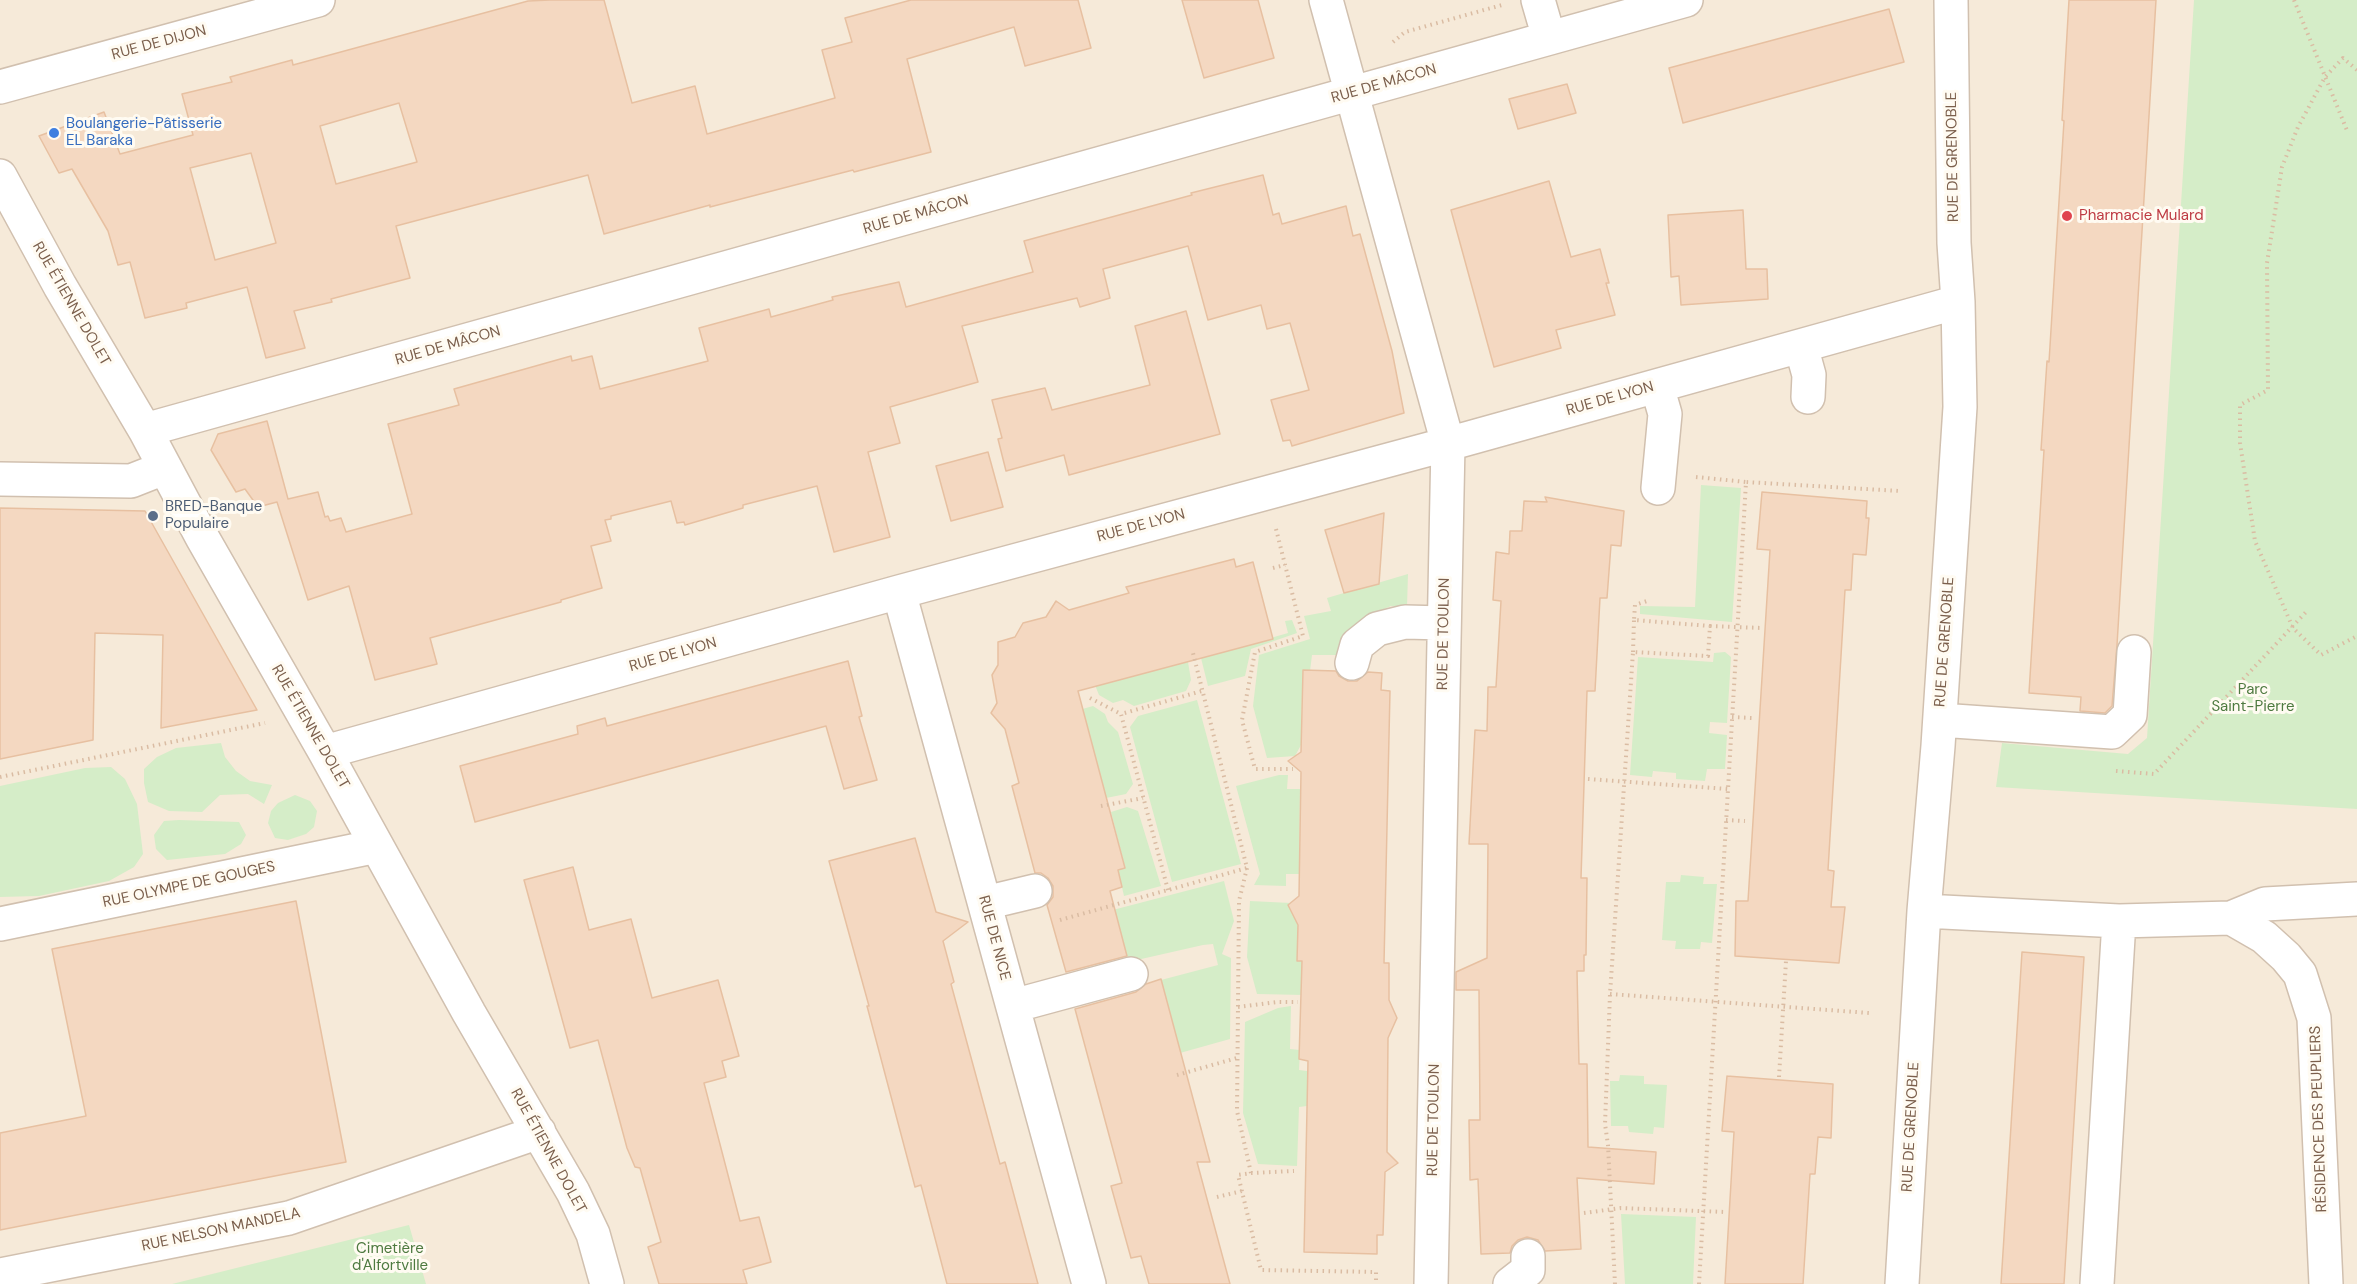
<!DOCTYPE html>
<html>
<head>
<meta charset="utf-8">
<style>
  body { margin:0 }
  canvas { display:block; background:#fdf7eb }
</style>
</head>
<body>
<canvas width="2357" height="1284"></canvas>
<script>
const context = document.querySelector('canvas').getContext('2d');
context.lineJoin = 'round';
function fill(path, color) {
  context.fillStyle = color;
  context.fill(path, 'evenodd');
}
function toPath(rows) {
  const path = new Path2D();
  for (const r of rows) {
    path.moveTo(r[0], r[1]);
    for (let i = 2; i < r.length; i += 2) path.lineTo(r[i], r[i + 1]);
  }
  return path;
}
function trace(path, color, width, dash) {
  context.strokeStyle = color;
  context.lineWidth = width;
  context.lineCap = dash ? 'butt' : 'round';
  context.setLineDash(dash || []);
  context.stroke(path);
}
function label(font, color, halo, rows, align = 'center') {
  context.font = font + ' "DM Sans",sans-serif';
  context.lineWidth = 6;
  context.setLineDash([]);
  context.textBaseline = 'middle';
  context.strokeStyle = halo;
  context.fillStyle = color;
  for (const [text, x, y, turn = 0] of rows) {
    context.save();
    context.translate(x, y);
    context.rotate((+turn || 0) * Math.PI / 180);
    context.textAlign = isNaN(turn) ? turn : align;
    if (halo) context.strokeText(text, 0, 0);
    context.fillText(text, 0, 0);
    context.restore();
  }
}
fill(toPath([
  [0,0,2357,0,2357,1284,0,1284]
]), '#f6ead9');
fill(toPath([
  [2194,0,2357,0,2357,809,1996,787,2002,743,2128,754,2147,738],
  [1701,485,1741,488,1732,622,1640,614,1640,606,1695,607],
  [1408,574,1407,607,1391,606,1372,614,1339,655,1312,655,1310,671,1302,691,1301,745,1295,756,1267,758,1253,706,1259,655,1310,639,1304,616,1331,611,1327,598],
  [1292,620,1297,633,1251,649,1245,676,1208,686,1201,658,1288,633,1285,621],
  [1725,652,1731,657,1727,723,1710,722,1709,733,1727,735,1725,769,1707,769,1705,781,1676,779,1676,773,1653,771,1652,777,1630,775,1638,657,1713,662,1714,653],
  [1188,662,1191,680,1186,691,1134,706,1123,700,1113,703,1099,695,1095,685],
  [1197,700,1241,864,1172,882,1130,727,1138,716],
  [1093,706,1105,714,1108,722,1118,732,1133,784,1126,794,1106,798,1079,710],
  [221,743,225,757,236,771,250,781,272,785,264,804,248,794,220,795,202,812,169,811,148,802,144,783,144,769,157,757,176,748],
  [111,767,125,779,137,804,143,854,134,867,109,881,39,896,0,897,0,786,85,768],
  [1279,775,1288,775,1287,789,1300,789,1299,874,1286,874,1286,886,1254,885,1260,874,1236,786],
  [295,795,310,801,317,811,314,827,306,834,288,840,275,838,268,823,271,811,278,803],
  [1127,807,1138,811,1161,886,1124,896,1118,870,1125,867,1111,812],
  [179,820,239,822,246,835,241,844,225,854,167,860,156,849,154,835,164,821],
  [1681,875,1704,877,1703,884,1717,884,1712,943,1701,942,1700,949,1675,949,1676,941,1662,940,1666,882,1680,882],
  [1224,881,1234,921,1222,954,1231,958,1230,1039,1180,1053,1161,980,1218,965,1213,944,1203,945,1128,962,1116,915,1105,912],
  [1250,901,1291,903,1290,909,1296,917,1298,926,1297,960,1305,961,1304,995,1257,994,1247,957],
  [1291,1006,1290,1049,1300,1050,1299,1070,1307,1071,1307,1106,1299,1107,1297,1166,1258,1164,1243,1113,1245,1022,1278,1008],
  [1620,1075,1644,1076,1644,1084,1667,1085,1664,1128,1654,1127,1653,1134,1629,1132,1628,1126,1611,1126,1610,1081,1619,1081],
  [1621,1214,1696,1217,1693,1284,1625,1284],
  [409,1225,426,1284,172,1284]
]), '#d5edc8');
const building = toPath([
  [550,0,604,0,632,103,695,86,707,134,835,98,822,50,852,42,845,18,911,0,1078,0,1091,48,1025,66,1014,27,907,59,931,152,854,172,853,170,710,207,710,205,604,234,588,175,396,226,410,278,331,299,332,302,294,311,305,348,266,358,247,287,186,303,187,308,145,318,130,262,118,265,108,231,72,169,59,173,39,136,104,112,120,154,162,143,193,135,182,94,232,82,230,77,292,60,293,65,528,1,550,0],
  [399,103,417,162,336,184,320,126,399,103],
  [251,153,276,243,215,260,190,168,251,153],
  [1182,0,1258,0,1274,58,1204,78,1182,0],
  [2069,0,2156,0,2117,645,2112,706,2105,713,2080,711,2081,697,2029,693,2044,450,2041,450,2047,361,2049,362,2064,121,2062,120,2069,0],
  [1889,9,1904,62,1683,123,1669,68,1889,9],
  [1567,84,1576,113,1518,129,1509,99,1567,84],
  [1263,175,1273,215,1279,213,1282,224,1346,206,1353,236,1360,234,1392,351,1404,413,1292,446,1290,440,1283,441,1271,400,1309,390,1290,323,1267,329,1261,305,1208,320,1188,246,1103,269,1110,298,1080,307,1077,298,962,326,978,382,890,407,900,443,868,452,890,537,834,552,817,486,743,505,743,508,685,525,684,522,677,523,671,501,611,516,611,519,605,520,611,541,591,546,602,588,561,600,561,602,430,638,437,664,375,680,349,586,308,600,277,502,258,507,245,489,236,492,211,450,218,434,267,421,288,499,318,492,325,517,328,516,330,521,341,518,346,532,412,514,388,424,459,405,454,389,571,356,572,361,592,356,600,389,708,361,699,328,769,309,771,317,833,300,832,297,899,282,906,307,1033,272,1024,241,1192,195,1191,193,1263,175],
  [1549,181,1571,257,1600,249,1609,283,1606,283,1615,315,1556,330,1561,348,1494,367,1451,210,1549,181],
  [1743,210,1746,269,1767,269,1768,299,1681,305,1679,276,1671,277,1668,215,1743,210],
  [1186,311,1220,434,1069,475,1064,455,1006,471,998,439,1002,438,992,400,1045,388,1052,410,1150,385,1135,326,1186,311],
  [988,452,1003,507,951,521,936,466,988,452],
  [1762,492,1867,501,1866,518,1869,518,1866,555,1853,554,1851,590,1845,590,1828,870,1834,871,1831,907,1845,907,1839,963,1735,956,1736,901,1748,901,1770,550,1757,549,1762,492],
  [1545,497,1624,511,1621,546,1611,545,1607,598,1600,598,1595,691,1587,691,1581,878,1587,878,1586,955,1584,955,1584,971,1577,971,1579,1064,1587,1064,1588,1147,1656,1152,1654,1184,1577,1178,1581,1249,1545,1251,1538,1240,1527,1237,1518,1240,1512,1246,1510,1253,1481,1254,1478,1179,1470,1180,1469,1120,1480,1120,1479,990,1456,990,1456,972,1487,958,1488,844,1469,844,1475,730,1487,731,1488,687,1496,687,1501,601,1493,600,1496,552,1509,554,1510,531,1522,531,1524,501,1547,502,1545,497],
  [0,508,145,511,257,710,161,728,163,635,95,633,93,740,0,759,0,508],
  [1384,513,1379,584,1344,593,1325,530,1384,513],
  [1234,559,1236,567,1253,562,1273,639,1078,691,1125,868,1118,870,1122,887,1110,891,1127,956,1066,972,1047,905,1053,897,1053,886,1048,878,1041,873,1035,873,1012,786,1019,783,1005,729,991,713,997,703,992,675,998,665,998,642,1015,637,1023,623,1046,617,1056,601,1069,610,1129,593,1126,587,1234,559],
  [848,661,862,716,859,717,877,780,844,789,826,726,475,822,460,766,578,734,577,726,605,718,607,726,848,661],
  [1303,670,1336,671,1339,676,1348,681,1357,681,1368,672,1382,673,1381,690,1390,691,1384,963,1389,963,1389,1000,1397,1018,1388,1038,1387,1152,1398,1163,1385,1172,1383,1235,1377,1235,1377,1254,1304,1252,1308,1061,1299,1059,1302,961,1297,961,1298,925,1288,905,1299,896,1301,772,1288,761,1301,752,1303,670],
  [915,838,936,912,968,922,943,941,954,982,951,984,1000,1164,1005,1162,1038,1284,947,1284,921,1185,915,1187,867,1006,869,1006,829,861,915,838],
  [573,867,589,930,631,919,652,998,718,980,739,1056,722,1061,726,1077,704,1083,740,1221,759,1217,771,1262,743,1270,747,1284,659,1284,648,1247,661,1242,640,1168,635,1167,627,1148,598,1040,570,1048,524,880,573,867],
  [296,901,346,1162,0,1230,0,1133,86,1116,52,949,296,901],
  [2022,952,2084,957,2064,1284,2001,1284,2022,952],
  [1161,979,1210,1162,1197,1162,1230,1284,1149,1284,1141,1256,1131,1258,1111,1186,1122,1183,1075,1009,1136,992,1146,984,1161,979],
  [1727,1076,1833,1084,1831,1138,1818,1137,1815,1174,1810,1174,1803,1284,1725,1284,1734,1132,1722,1131,1727,1076]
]);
fill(building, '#f4d8c1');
trace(building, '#e7c0a1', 1.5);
const minor = toPath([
  [1326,0,1448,444,1431,1284],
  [1538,0,1549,38],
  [0,87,318,0],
  [0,176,60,286,145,430,202,537,325,752,469,1013,573,1192,593,1234,607,1284],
  [1801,346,1809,375,1808,397],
  [1657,386,1665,414,1658,488],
  [145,430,1686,0],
  [0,479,131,481,164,468],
  [899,592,1089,1284],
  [1352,663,1357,645,1377,629,1405,622,1444,623],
  [1940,720,2112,732,2130,715,2134,652],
  [325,752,899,592,1448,444,1958,302],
  [985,903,1035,891],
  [1924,911,2119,921,2231,918,2264,937,2286,957,2300,974,2314,1018,2326,1284],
  [2231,918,2265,904,2357,899],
  [0,924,377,846],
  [1013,1006,1131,974],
  [0,1275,289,1218,539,1132],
  [1510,1284,1528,1270,1528,1256],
  [1902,1284,1924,911,1938,746,1960,407,1958,302,1954,243,1951,0],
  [2097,1284,2119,921]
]);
trace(minor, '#d1c0af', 36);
trace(toPath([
  [2294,0,2348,133],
  [1393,42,1405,32,1502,5],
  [2357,70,2343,58,2325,77,2298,127,2282,167,2267,263,2268,390,2240,405,2240,443,2255,541,2293,628,2321,655,2357,636],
  [1696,477,1746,482],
  [1276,529,1303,636,1255,652,1242,720,1255,769,1293,769],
  [1273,568,1285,565],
  [1710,626,1762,628],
  [1633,652,1634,620],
  [1090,698,1121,714],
  [1732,717,1752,718],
  [2116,771,2154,774,2306,612],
  [0,777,265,723],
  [1588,779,1728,789],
  [1101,806,1143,798],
  [1726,820,1745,821],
  [1247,868,1239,901,1237,1111,1251,1173,1238,1175,1261,1270,1376,1272,1376,1284],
  [1168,890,1121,714,1202,691],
  [1060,920,1247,868,1193,653],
  [1610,994,1869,1013],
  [1238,1007,1277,1002,1298,1002],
  [1177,1075,1237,1058],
  [1779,1077,1786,961],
  [1251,1173,1294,1171],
  [1217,1197,1242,1191],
  [1584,1213,1621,1208,1726,1212],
  [1615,1284,1608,1145,1605,1124,1610,994,1633,652,1708,656,1710,626,1634,620,1635,605,1650,600],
  [1699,1284,1746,482,1900,491]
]), '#dabca3', 4, [1.5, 4.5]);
trace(minor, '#fff', 33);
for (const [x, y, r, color] of [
  [54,133,6,"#3f7fe0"],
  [2067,216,6,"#e0444e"],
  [153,516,6,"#5c6f8a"]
]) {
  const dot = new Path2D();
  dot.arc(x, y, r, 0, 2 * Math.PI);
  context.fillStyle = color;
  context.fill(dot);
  trace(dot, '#fffbf2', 2);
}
label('15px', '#7b5f4c', '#fffbf2', [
  ["RUE DE DIJON",159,43,-15],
  ["RUE DE MÂCON",1384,84,-16],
  ["RUE DE GRENOBLE",1953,157,-91],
  ["RUE DE MÂCON",916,215,-16],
  ["RUE ÉTIENNE DOLET",71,304,60],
  ["RUE DE MÂCON",448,346,-16],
  ["RUE DE LYON",1610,399,-16],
  ["RUE DE LYON",1141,526,-15],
  ["RUE DE TOULON",1444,634,-89],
  ["RUE DE GRENOBLE",1945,642,-86],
  ["RUE DE LYON",673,655,-16],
  ["RUE ÉTIENNE DOLET",310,727,60],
  ["RUE OLYMPE DE GOUGES",189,885,-12],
  ["RUE DE NICE",994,938,75],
  ["RÉSIDENCE DES PEUPLIERS",2319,1119,-92],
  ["RUE DE TOULON",1434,1120,-89],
  ["RUE DE GRENOBLE",1911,1127,-87],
  ["RUE ÉTIENNE DOLET",548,1151,61],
  ["RUE NELSON MANDELA",221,1230,-12]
]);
label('15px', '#366cbe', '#fffbf2', [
  ["Boulangerie-Pâtisserie",66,124],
  ["EL Baraka",66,141]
], 'left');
label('15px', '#be3a42', '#fffbf2', [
  ["Pharmacie Mulard",2079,216]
], 'left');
label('15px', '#4e5e75', '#fffbf2', [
  ["BRED-Banque",165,507],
  ["Populaire",165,524]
], 'left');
label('15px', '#4e7a40', '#fffbf2', [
  ["Parc",2253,690],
  ["Saint-Pierre",2253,707],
  ["Cimetière",390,1249],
  ["d'Alfortville",390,1266]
]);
</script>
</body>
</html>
